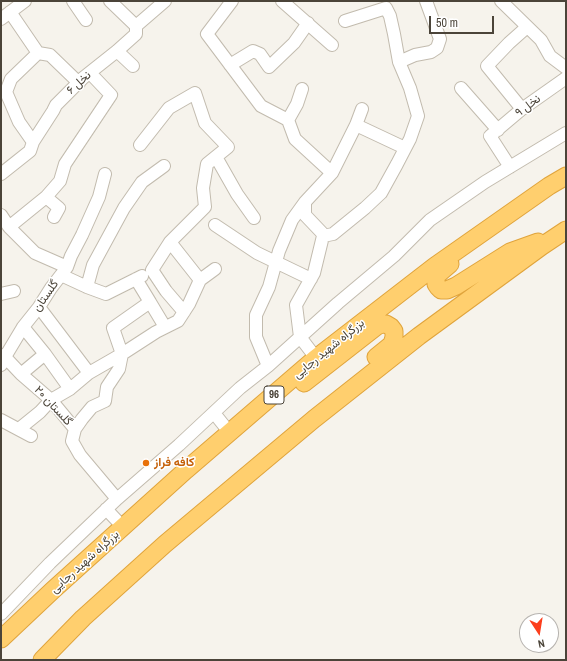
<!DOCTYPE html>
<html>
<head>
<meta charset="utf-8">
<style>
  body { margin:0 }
  #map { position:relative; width:567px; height:661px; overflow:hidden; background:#f6f3ec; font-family:"Archivo Narrow",sans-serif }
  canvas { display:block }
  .frame { position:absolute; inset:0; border:2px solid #4b4439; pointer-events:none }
  .north { position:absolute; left:519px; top:613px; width:40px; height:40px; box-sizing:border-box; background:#fff; border:1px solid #b7b4b0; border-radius:50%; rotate:168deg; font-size:11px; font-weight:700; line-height:16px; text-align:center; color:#4b4439 }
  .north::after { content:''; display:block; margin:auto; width:14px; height:18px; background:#fc3f1d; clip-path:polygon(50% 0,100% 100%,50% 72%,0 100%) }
  .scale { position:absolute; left:429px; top:16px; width:65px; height:18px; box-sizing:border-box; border:2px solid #4b4439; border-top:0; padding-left:5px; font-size:12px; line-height:14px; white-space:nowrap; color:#4b4439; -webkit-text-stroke:3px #fff; paint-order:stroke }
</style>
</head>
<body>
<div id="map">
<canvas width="567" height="661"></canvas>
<div class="frame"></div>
<div class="north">N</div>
<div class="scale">50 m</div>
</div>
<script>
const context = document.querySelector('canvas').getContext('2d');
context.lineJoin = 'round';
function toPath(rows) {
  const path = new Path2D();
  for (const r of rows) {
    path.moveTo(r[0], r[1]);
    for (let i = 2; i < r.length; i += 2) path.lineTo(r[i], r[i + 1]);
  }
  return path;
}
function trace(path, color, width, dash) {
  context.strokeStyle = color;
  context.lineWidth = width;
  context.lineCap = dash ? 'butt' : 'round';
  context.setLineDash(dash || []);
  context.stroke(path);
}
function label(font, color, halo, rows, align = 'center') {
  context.font = font + ' "Archivo Narrow",Vazirmatn,sans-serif';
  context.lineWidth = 3;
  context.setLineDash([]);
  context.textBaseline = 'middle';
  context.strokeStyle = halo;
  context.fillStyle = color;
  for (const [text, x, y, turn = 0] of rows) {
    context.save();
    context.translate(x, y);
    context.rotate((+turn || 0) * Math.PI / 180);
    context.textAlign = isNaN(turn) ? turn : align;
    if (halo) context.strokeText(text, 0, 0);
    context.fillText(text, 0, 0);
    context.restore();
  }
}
const minor = toPath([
  [73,1,86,20],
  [110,1,136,26],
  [232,1,207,34,261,106,288,120],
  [282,1,332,45],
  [501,1,541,40,550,56,566,68],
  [10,12,38,53,50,55,79,83],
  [1,19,25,1],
  [345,21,386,8,390,16,394,34,399,62],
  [117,51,133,66],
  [230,65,253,51,260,54,269,67,294,43,308,23],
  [461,88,498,130],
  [302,89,297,104,288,120,295,139,332,173],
  [522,109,487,66,509,43,527,27],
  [356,125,405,148],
  [33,142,19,122,6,92,11,79,38,53],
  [140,145,169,108,195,93,205,123,228,147,207,164,203,188,205,207,170,242,152,270,166,291,184,312],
  [216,157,237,194,254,218],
  [510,167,490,136,522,109,566,78],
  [1,174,30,151,33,142,53,111,56,105,83,78,117,51,136,34,136,26,165,1],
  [46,197,60,181,65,164,111,95,90,73],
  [305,202,305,215,325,236],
  [1,215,9,227,46,197,59,208,54,217],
  [215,225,257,253,311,279],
  [9,227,35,253,67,267],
  [170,242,200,280],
  [61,275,67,267,71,256,82,235,99,197,105,174],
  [87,287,93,265,124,208,142,182,164,166],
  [1,294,14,291],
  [150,302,165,327],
  [39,307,89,373],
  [23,327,45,354,70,389],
  [1,355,5,357,23,327,39,307,51,288,61,275,87,287,106,294,142,276],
  [316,358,300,337,296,305,314,273,323,236,333,234,365,208,381,193,397,164,410,139,418,116,410,88,399,62,415,55,431,52,437,48,440,39,426,1],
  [1,365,5,357,21,374,51,400,75,429],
  [268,366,256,337,256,315,269,287,279,251,292,220,305,202,332,173,356,125,362,109],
  [21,374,45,354],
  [214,413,230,433],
  [1,420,31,436],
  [19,429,40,412,51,400,70,389,89,373,122,354,156,332,178,321,189,304,200,280,215,269],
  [117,499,80,455,72,441,75,429,82,419,92,407,105,401,107,387,119,369,122,354,113,328,150,302,136,279],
  [106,509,123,527],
  [1,614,50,563,117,499,179,445,240,388,268,366,338,303,394,256,430,220,485,182,566,133]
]);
const highway = toPath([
  [450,264,436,276,436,284,438,287,441,290,447,290,456,286,510,252,538,242],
  [304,383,377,326,382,324,386,324,391,327,394,331,394,337,392,344,376,357],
  [1,639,53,590,186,470,316,358,435,266,549,186,566,176],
  [42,660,83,618,165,544,314,419,419,336,542,246,566,230]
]);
trace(minor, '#c2bbae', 14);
trace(highway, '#e0a43c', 19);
trace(minor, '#fff', 12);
trace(highway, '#ffcf6e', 17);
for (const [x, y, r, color] of [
  [146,463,4,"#e8710a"]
]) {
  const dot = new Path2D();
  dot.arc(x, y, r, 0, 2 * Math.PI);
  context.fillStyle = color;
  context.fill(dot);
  trace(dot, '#fff', 1.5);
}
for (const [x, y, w] of [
  [274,395,20]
]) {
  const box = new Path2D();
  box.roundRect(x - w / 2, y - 9, w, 18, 3);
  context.fillStyle = '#fff';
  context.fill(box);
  trace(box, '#4b4439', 1);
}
label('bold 11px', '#4b4439', null, [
  ["96",274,395]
]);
label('12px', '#4b4439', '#fff', [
  ["نخل ۶",79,83,-42],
  ["نخل ۹",528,106,-37],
  ["گلستان",46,296,-55],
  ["بزرگراه شهید رجایی",329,349,-39],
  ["گلستان ۲۰",53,406,47],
  ["بزرگراه شهید رجایی",85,562,-42]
]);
label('bold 12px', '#c56008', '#fff', [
  ["کافه فراز",154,463]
], 'left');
</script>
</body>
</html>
